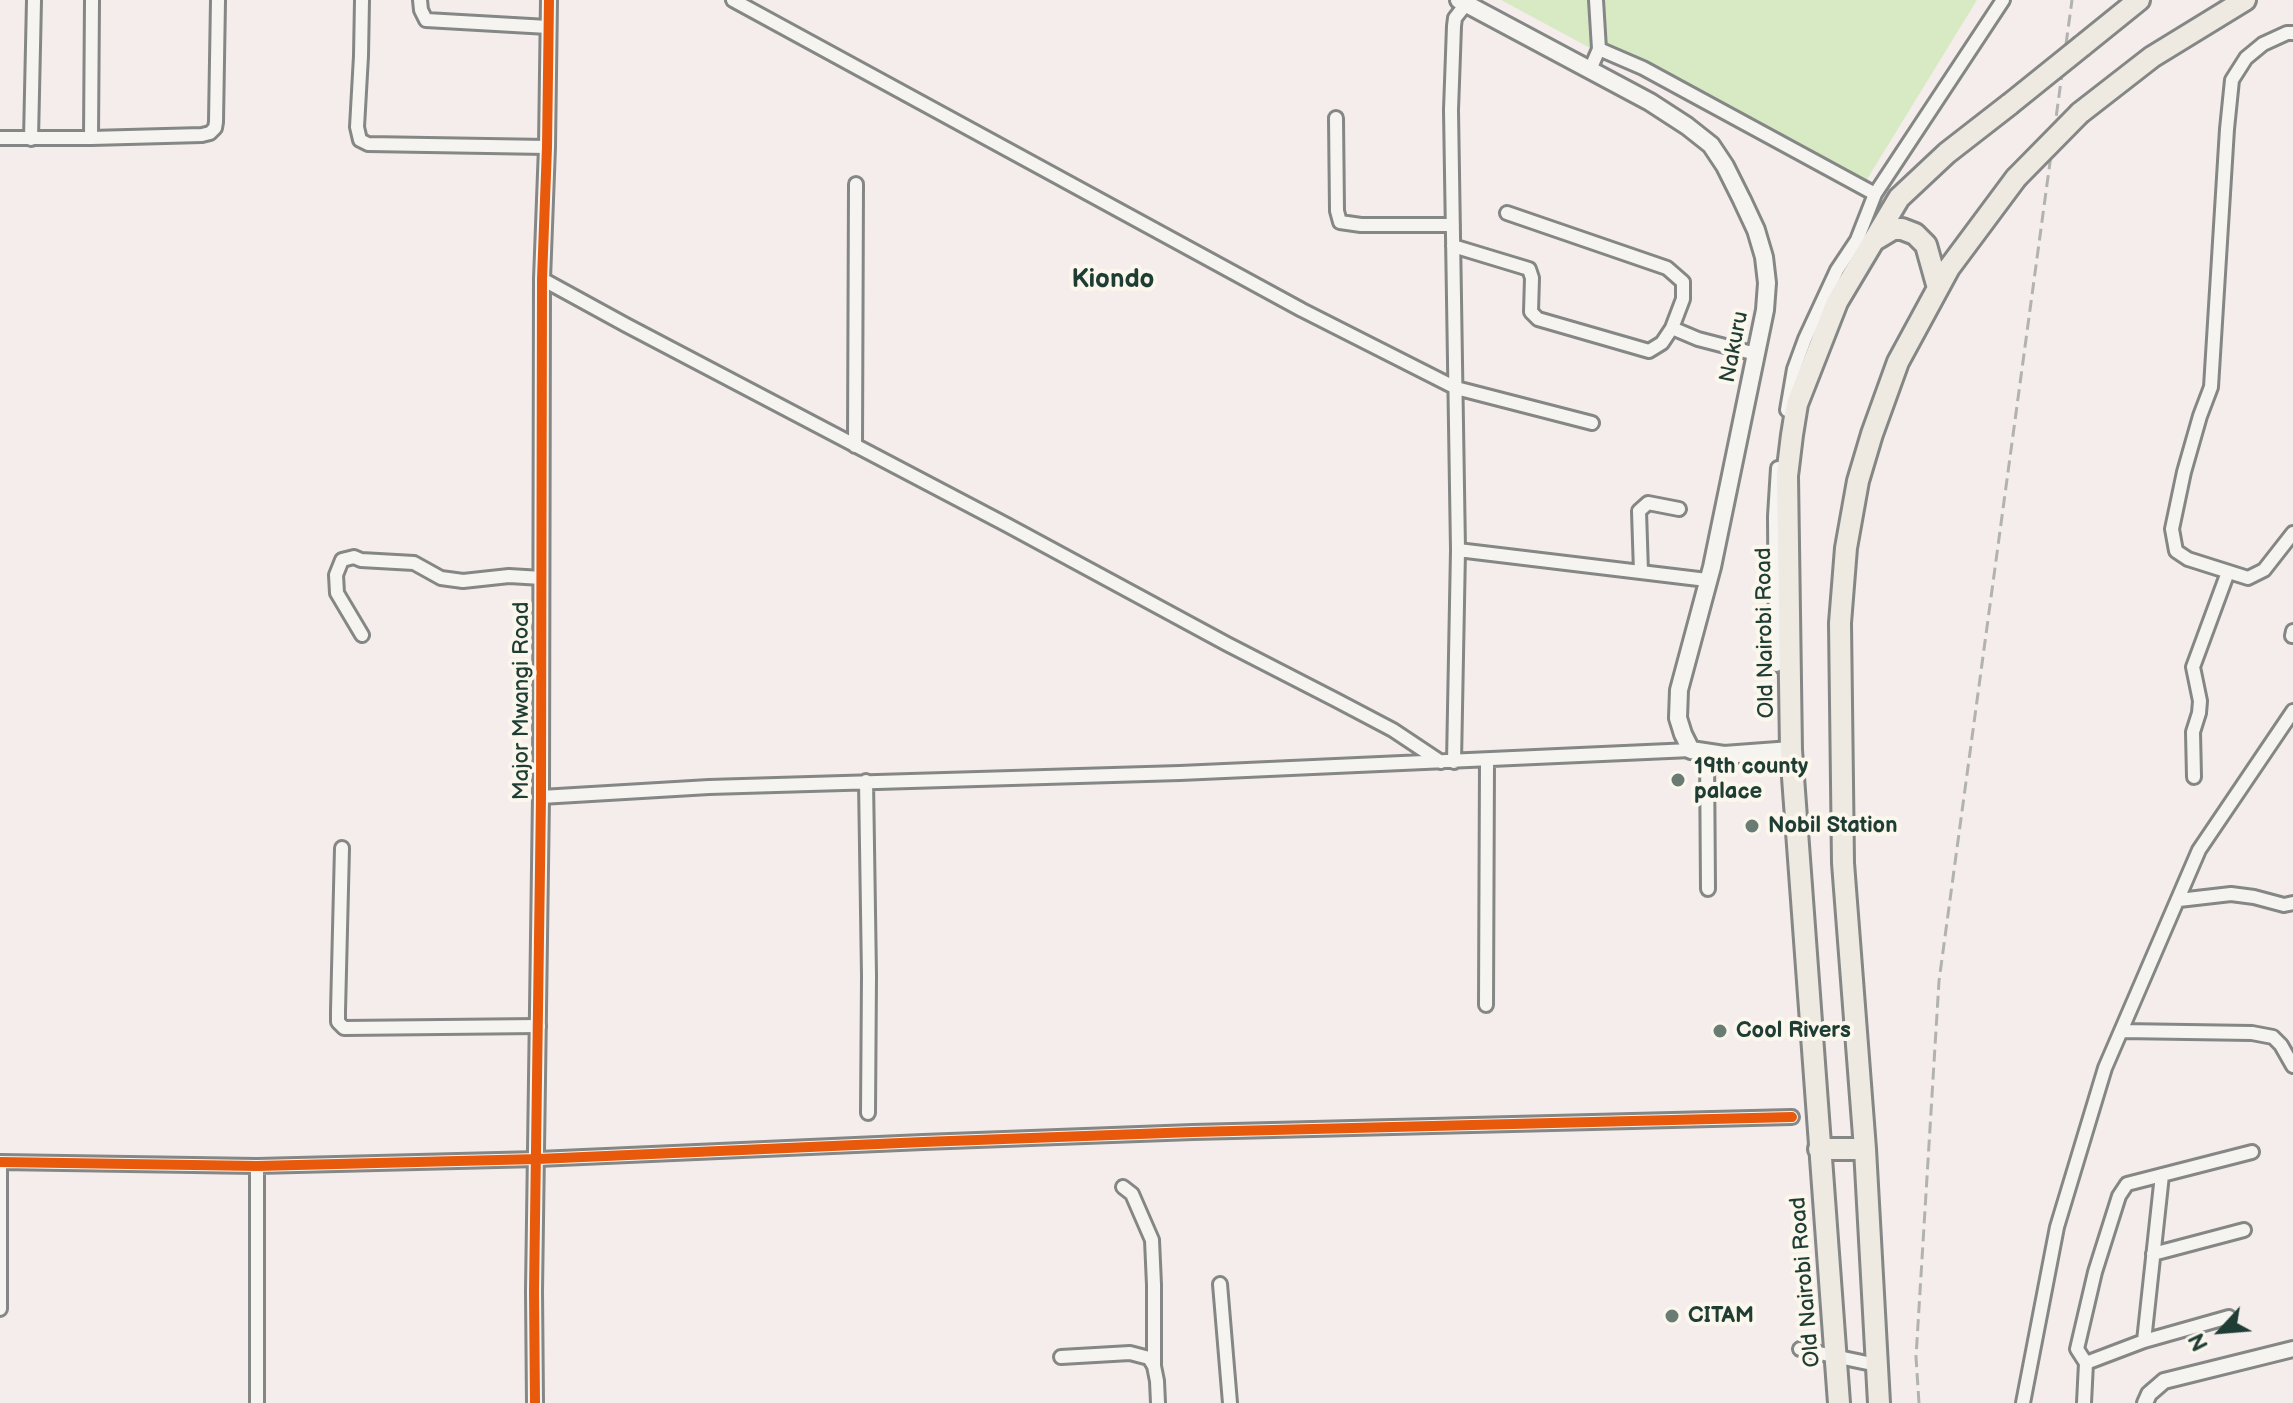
<!DOCTYPE html>
<html>
<head>
<meta charset="utf-8">
<style>
  body { margin:0 }
  #map { position:relative; width:2293px; height:1403px; overflow:hidden; background:#f4edec; font-family:"Balsamiq Sans",sans-serif }
  canvas { display:block }
  .north { position:absolute; left:2181px; top:1291px; width:80px; height:80px; -webkit-text-stroke:6px #fbf7ec; paint-order:stroke; rotate:244deg; font-size:22px; font-weight:700; line-height:32px; text-align:center; color:#1f3d34 }
  .north::after { content:''; display:block; margin:auto; width:28px; height:36px; background:#1f3d34; clip-path:polygon(50% 0,100% 100%,50% 72%,0 100%) }
</style>
</head>
<body>
<div id="map">
<canvas width="2293" height="1403"></canvas>
<div class="north">N</div>
</div>
<script>
const context = document.querySelector('canvas').getContext('2d');
context.lineJoin = 'round';
function fill(path, color) {
  context.fillStyle = color;
  context.fill(path, 'evenodd');
}
function toPath(rows) {
  const path = new Path2D();
  for (const r of rows) {
    path.moveTo(r[0], r[1]);
    for (let i = 2; i < r.length; i += 2) path.lineTo(r[i], r[i + 1]);
  }
  return path;
}
function trace(path, color, width, dash) {
  context.strokeStyle = color;
  context.lineWidth = width;
  context.lineCap = dash ? 'butt' : 'round';
  context.setLineDash(dash || []);
  context.stroke(path);
}
function label(font, color, halo, rows, align = 'center') {
  context.font = font + ' "Balsamiq Sans",sans-serif';
  context.lineWidth = 8;
  context.setLineDash([]);
  context.textBaseline = 'middle';
  context.strokeStyle = halo;
  context.fillStyle = color;
  for (const [text, x, y, turn = 0] of rows) {
    context.save();
    context.translate(x, y);
    context.rotate((+turn || 0) * Math.PI / 180);
    context.textAlign = isNaN(turn) ? turn : align;
    if (halo) context.strokeText(text, 0, 0);
    context.fillText(text, 0, 0);
    context.restore();
  }
}
fill(toPath([
  [1501,0,1977,0,1866,181,1603,55]
]), '#d8eac4');
trace(toPath([
  [2221,1360,2249,1353],
  [2143,1392,2146,1385,2157,1378]
]), '#a9e0e6', 3);
const minor = toPath([
  [362,0,361,56,357,127,360,140,368,144,547,147],
  [420,0,421,10,426,20,548,27],
  [733,0,1302,310,1456,388,1592,423],
  [1596,0,1599,49],
  [2293,33,2287,33,2263,44,2246,58,2232,80,2227,129,2211,387,2200,416,2184,472,2172,529,2176,551,2188,559,2248,578,2264,570,2293,533],
  [1590,70,1599,49,1643,68,1875,194,2003,0],
  [1336,118,1337,211,1340,222,1361,225,1453,225],
  [0,138,91,138,202,135,210,133,215,128,216,122,218,0],
  [91,138,92,0],
  [31,139,34,0],
  [1507,213,1667,268,1683,282,1683,299,1672,328],
  [1453,246,1529,269,1532,278,1531,312,1538,319,1649,351,1662,343,1672,328,1698,339,1756,354],
  [542,279,626,325,1007,525,1227,644,1336,700,1393,730,1441,762],
  [1787,410,1794,369,1805,339,1837,270,1857,240,1875,194],
  [855,446,856,184],
  [1458,550,1707,580],
  [1641,572,1639,511,1648,503,1679,509],
  [362,635,337,593,336,575,342,560,354,557,361,560,414,563,441,578,463,581,509,576,542,578],
  [2292,636,2293,631],
  [1776,665,1775,516,1778,468],
  [1707,753,1708,889],
  [1454,762,1458,550,1451,110,1454,26,1455,18,1466,4],
  [2194,777,2193,732,2199,713,2200,701,2193,667,2228,572],
  [866,781,869,976,868,1113],
  [541,797,709,787,1180,773,1691,750],
  [342,848,338,1011,338,1022,344,1028,539,1026],
  [2179,900,2231,894,2254,897,2284,905,2293,903],
  [1486,1005,1487,761],
  [2122,1031,2252,1033,2273,1037,2281,1045,2293,1066],
  [0,1162,257,1166,538,1159,923,1142,1193,1132,1792,1117],
  [257,1166,257,1403],
  [1123,1187,1132,1194,1152,1240,1154,1285,1154,1366],
  [2153,1254,2244,1230],
  [1220,1284,1230,1403],
  [0,1309,0,1162],
  [2144,1341,2162,1175],
  [1800,1349,1877,1365],
  [1061,1357,1130,1353,1149,1358,1154,1366,1157,1381,1158,1403],
  [2086,1363,2144,1341,2229,1317],
  [2023,1403,2057,1227,2105,1068,2199,850,2293,711],
  [2084,1403,2086,1363,2077,1349,2095,1272,2119,1196,2127,1184,2252,1152]
]);
const tertiary = toPath([
  [535,1403,534,1291,541,797,542,279,547,147,549,0],
  [2145,1403,2149,1394,2164,1381,2293,1349]
]);
const secondary = toPath([
  [1459,0,1650,102,1687,126,1711,145,1725,166,1742,200,1756,230,1764,257,1767,283,1765,310,1712,567,1679,690,1678,718,1683,734,1691,750,1724,755,1791,750]
]);
const trunk = toPath([
  [2082,46,2139,0],
  [2080,113,2152,57,2245,0],
  [1873,241,1893,229,1902,229,1915,234,1926,245,1938,288],
  [1819,1149,1865,1149],
  [1839,1403,1791,750,1787,476,1792,435,1797,404,1837,302,1899,198,1947,153,2010,104],
  [1879,1403,1865,1149,1843,863,1840,623,1846,548,1858,481,1872,434,1898,362,1949,268,2016,178]
]);
trace(minor, '#848785', 18);
trace(tertiary, '#848785', 20);
trace(secondary, '#848785', 22);
trace(trunk, '#848785', 26);
trace(minor, '#f6f4f0', 12);
trace(tertiary, '#f6f4f0', 14);
trace(secondary, '#f6f4f0', 16);
trace(trunk, '#eee9e1', 20);
trace(toPath([
  [1919,1403,1916,1357,1939,981,2072,0]
]), '#b2b3b0', 3, [12, 6]);
const trunkBridge = toPath([
  [2010,104,2082,46],
  [2016,178,2080,113]
]);
trace(trunkBridge, '#848785', 26, []);
trace(trunkBridge, '#eee9e1', 20);
trace(toPath([
  [0,1162,257,1166,538,1159,923,1142,1193,1132,1792,1117],
  [535,1403,534,1291,541,797,542,279,547,147,549,0]
]), '#e8590c', 10);
for (const [x, y, r, color] of [
  [1678,780,8,"#6a7b74"],
  [1752,826,8,"#6a7b74"],
  [1720,1031,8,"#6a7b74"],
  [1672,1316,8,"#6a7b74"]
]) {
  const dot = new Path2D();
  dot.arc(x, y, r, 0, 2 * Math.PI);
  context.fillStyle = color;
  context.fill(dot);
  trace(dot, '#fbf7ec', 3);
}
label('22px', '#1f3d34', '#fbf7ec', [
  ["Nakuru",1735,347,-79],
  ["Old Nairobi Road",1766,633,-91],
  ["Major Mwangi Road",522,701,-90],
  ["Old Nairobi Road",1806,1282,-95]
]);
label('bold 22px', '#1f3d34', '#fbf7ec', [
  ["19th county",1694,767],
  ["palace",1694,792],
  ["Nobil Station",1768,826],
  ["Cool Rivers",1736,1031],
  ["CITAM",1688,1316]
], 'left');
label('bold 26px', '#1f3d34', '#fbf7ec', [
  ["Kiondo",1113,280]
]);
</script>
</body>
</html>
